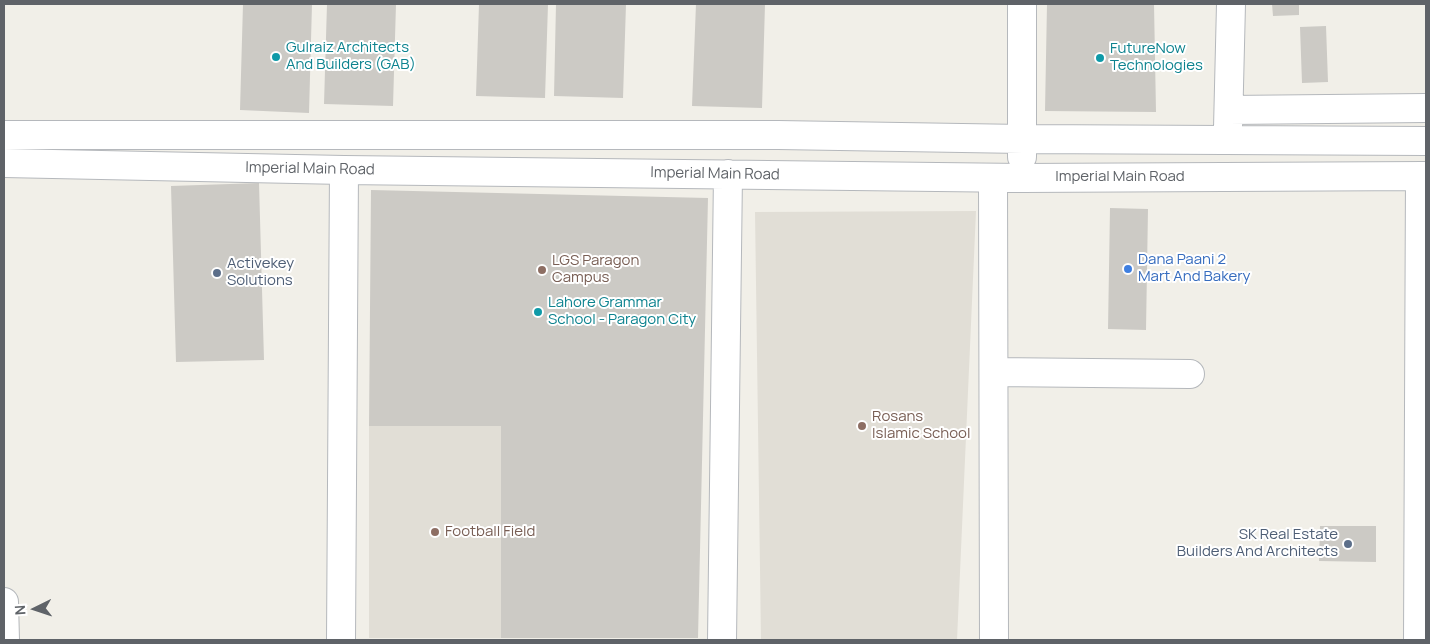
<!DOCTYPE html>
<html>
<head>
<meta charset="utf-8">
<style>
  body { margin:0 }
  #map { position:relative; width:1430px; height:644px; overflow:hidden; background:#f1efe8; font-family:Manrope,sans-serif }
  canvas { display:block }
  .frame { position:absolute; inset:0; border:5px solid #5f6368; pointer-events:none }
  .north { position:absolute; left:10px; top:584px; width:50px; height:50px; -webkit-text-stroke:4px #fff; paint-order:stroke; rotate:266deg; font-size:14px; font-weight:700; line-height:20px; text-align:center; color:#5f6368 }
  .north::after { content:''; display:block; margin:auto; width:18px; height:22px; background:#5f6368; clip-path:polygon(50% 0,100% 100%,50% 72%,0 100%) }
</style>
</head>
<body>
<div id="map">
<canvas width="1430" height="644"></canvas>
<div class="frame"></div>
<div class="north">N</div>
</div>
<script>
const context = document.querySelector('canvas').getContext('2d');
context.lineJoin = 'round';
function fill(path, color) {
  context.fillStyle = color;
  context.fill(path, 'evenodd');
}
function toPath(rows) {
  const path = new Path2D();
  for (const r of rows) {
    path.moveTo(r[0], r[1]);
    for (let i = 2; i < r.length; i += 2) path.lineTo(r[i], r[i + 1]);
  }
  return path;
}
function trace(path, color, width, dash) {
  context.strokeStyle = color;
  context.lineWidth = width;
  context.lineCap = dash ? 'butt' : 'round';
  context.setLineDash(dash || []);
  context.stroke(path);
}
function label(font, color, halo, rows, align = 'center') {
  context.font = font + ' Manrope,sans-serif';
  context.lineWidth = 4;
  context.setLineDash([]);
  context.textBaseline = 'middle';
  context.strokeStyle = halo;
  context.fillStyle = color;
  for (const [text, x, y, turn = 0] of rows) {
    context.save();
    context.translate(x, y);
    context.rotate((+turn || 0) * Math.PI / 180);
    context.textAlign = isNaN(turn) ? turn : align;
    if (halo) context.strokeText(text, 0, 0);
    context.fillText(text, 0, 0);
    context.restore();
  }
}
fill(toPath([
  [976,211,957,640,761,640,755,212],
  [369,426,501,426,501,638,369,638]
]), '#e1ded6');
fill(toPath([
  [243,4,312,4,309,113,240,110],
  [327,4,396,4,393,106,324,104],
  [479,4,548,4,545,98,476,96],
  [556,4,626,4,623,98,554,96],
  [696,4,765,4,762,108,692,106],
  [1047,4,1154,4,1156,112,1045,111],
  [1272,4,1299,4,1299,15,1273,16],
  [1326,26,1328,82,1302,83,1300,27],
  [259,183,264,360,176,362,171,186],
  [371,190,708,198,698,638,501,638,501,426,369,426],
  [1110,208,1148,209,1146,330,1108,329],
  [1320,526,1376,526,1376,562,1319,561]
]), '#cccac5');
const minor = toPath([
  [1022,4,1022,157],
  [1229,110,1426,108],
  [1228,128,1231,4],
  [4,135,778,135,1023,139,1426,141],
  [4,163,344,170,1022,178,1426,176],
  [993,178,994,640],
  [994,372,1190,374],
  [4,602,5,640],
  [341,640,344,170],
  [722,640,728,174],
  [1418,640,1420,176]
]);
trace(minor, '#b5b8bc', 30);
trace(minor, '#fff', 28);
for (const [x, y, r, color] of [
  [276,57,5,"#0f9aa8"],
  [1100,58,5,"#0f9aa8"],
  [1128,269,5,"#3f7fe0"],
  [542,270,5,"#8d6e63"],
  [217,273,5,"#5c6f8a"],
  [538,312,5,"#0f9aa8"],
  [862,426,5,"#8d6e63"],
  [435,532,5,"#8d6e63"],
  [1348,544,5,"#5c6f8a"]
]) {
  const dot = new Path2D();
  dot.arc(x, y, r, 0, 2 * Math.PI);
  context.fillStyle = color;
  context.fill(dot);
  trace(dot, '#fff', 2);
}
label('15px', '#0d838f', '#fff', [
  ["Gulraiz Architects",286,48],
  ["And Builders (GAB)",286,65],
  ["FutureNow",1110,49],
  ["Technologies",1110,66],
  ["Lahore Grammar",548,303],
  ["School - Paragon City",548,320]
], 'left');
label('15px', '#5f6368', '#fff', [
  ["Imperial Main Road",310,169,1],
  ["Imperial Main Road",715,174,1],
  ["Imperial Main Road",1120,177]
]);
label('15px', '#366cbe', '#fff', [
  ["Dana Paani 2",1138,260],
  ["Mart And Bakery",1138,277]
], 'left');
label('15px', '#785e54', '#fff', [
  ["LGS Paragon",552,261],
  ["Campus",552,278],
  ["Rosans",872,417],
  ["Islamic School",872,434],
  ["Football Field",445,532]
], 'left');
label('15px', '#4e5e75', '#fff', [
  ["Activekey",227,264],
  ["Solutions",227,281],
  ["SK Real Estate",1338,535,"right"],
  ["Builders And Architects",1338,552,"right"]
], 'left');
</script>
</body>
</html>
